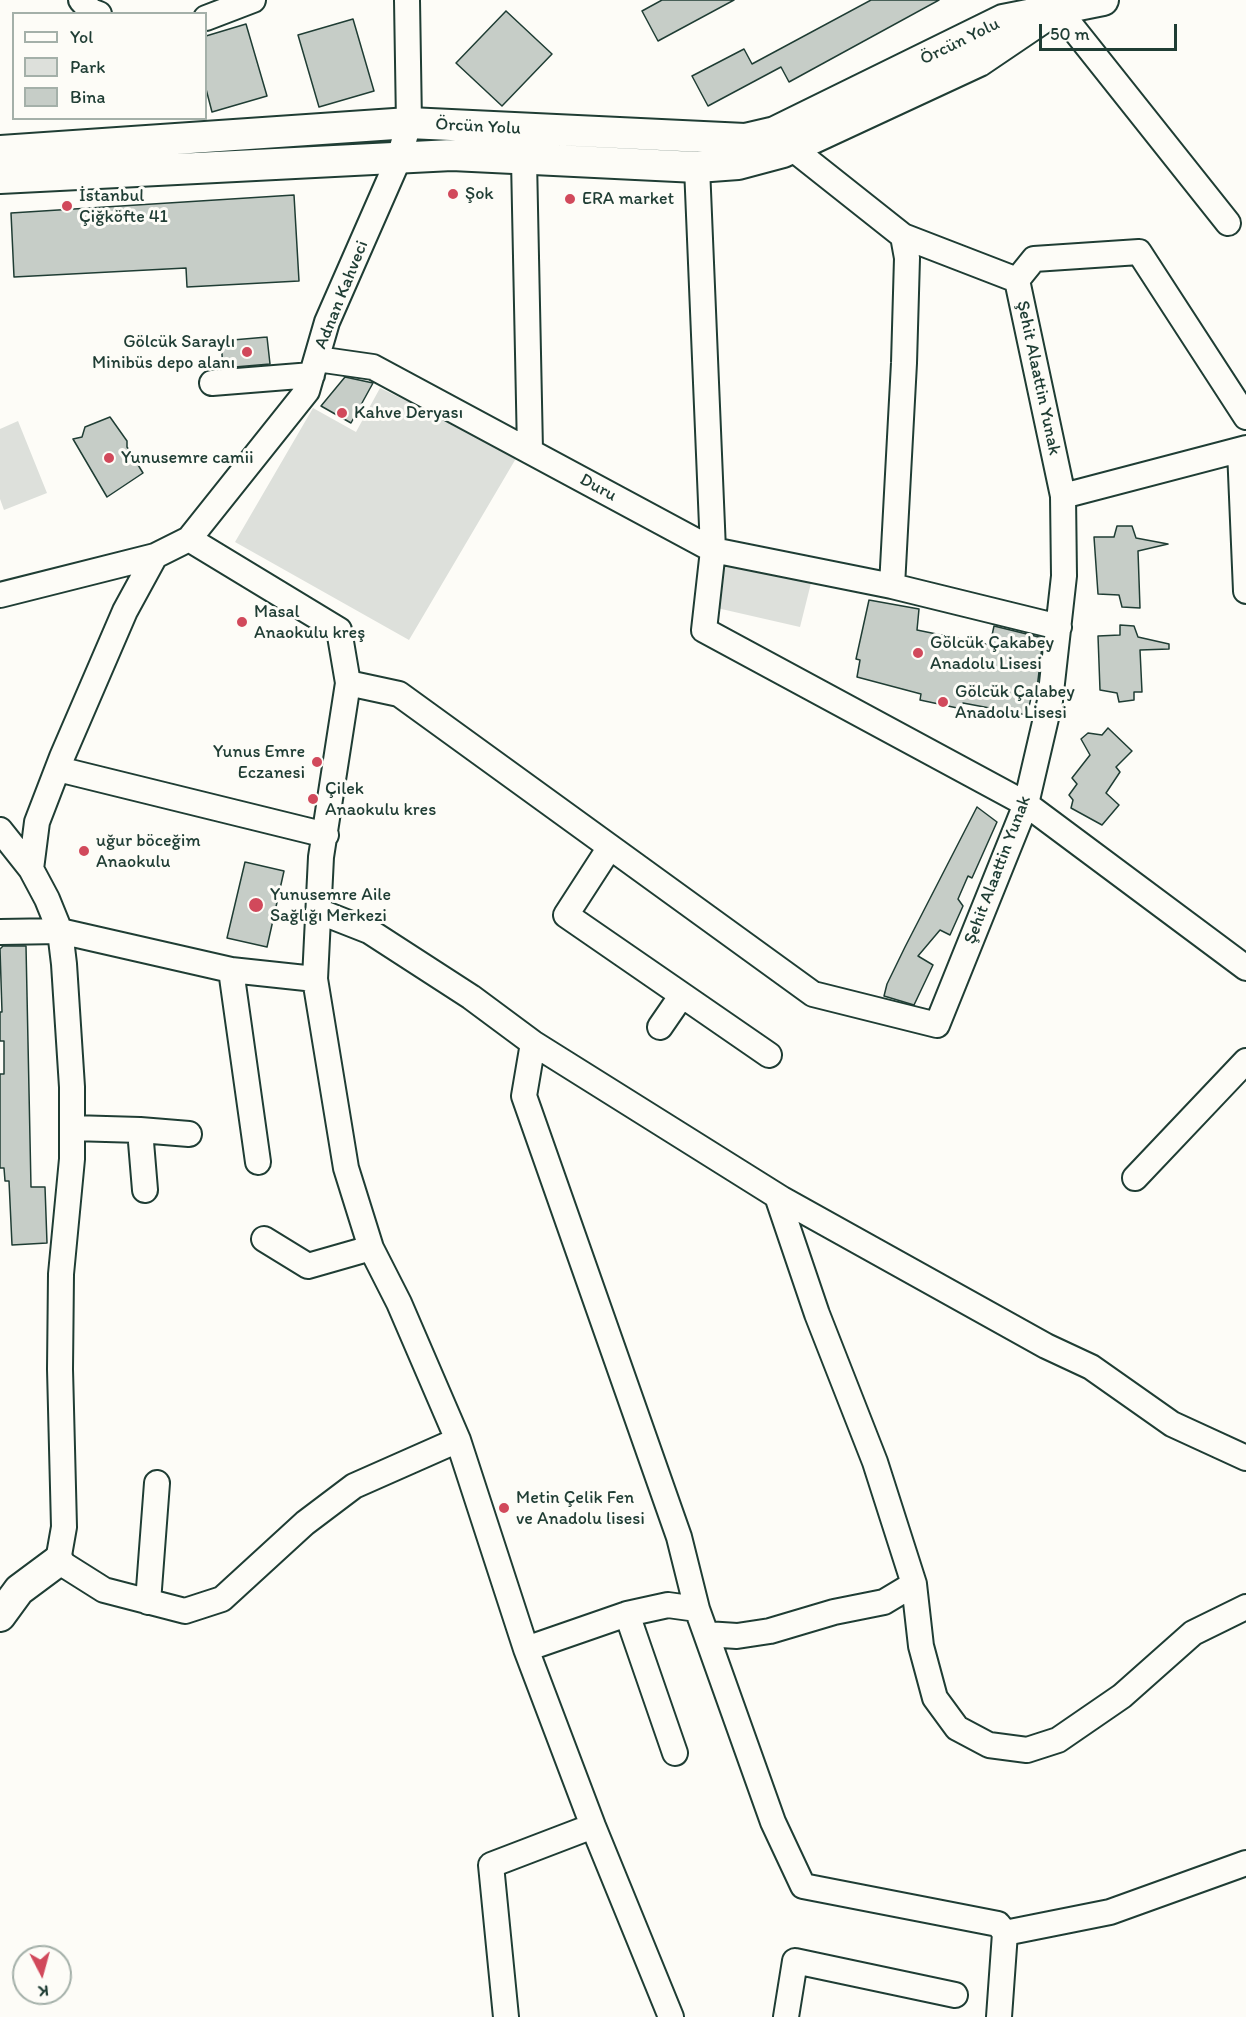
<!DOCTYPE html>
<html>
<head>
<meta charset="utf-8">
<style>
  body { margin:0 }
  #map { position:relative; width:1246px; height:2017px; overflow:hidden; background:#fdfcf7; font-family:Itim,sans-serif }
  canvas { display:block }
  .legend { position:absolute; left:12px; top:12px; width:195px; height:108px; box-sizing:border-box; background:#fdfcf7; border:2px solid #a4b0a9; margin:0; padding:8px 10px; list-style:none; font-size:18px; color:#1f3d34 }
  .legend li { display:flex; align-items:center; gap:12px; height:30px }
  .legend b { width:30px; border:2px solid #a4b0a9 }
  .north { position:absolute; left:12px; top:1945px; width:60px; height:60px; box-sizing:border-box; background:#fdfcf7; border:2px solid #a4b0a9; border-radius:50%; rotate:174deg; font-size:16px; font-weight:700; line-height:24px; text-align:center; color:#1f3d34 }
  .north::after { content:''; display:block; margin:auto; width:21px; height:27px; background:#d1495b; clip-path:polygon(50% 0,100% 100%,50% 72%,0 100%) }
  .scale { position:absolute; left:1039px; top:24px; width:138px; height:27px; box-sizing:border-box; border:3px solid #1f3d34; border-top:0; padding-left:8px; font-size:18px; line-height:21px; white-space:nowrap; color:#1f3d34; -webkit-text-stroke:4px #fdfcf7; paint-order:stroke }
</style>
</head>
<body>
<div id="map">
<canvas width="1246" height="2017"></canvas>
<ul class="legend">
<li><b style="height:8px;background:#fdfcf7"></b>Yol</li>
<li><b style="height:16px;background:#dde0db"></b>Park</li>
<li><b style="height:16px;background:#c6cdc7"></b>Bina</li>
</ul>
<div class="north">K</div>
<div class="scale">50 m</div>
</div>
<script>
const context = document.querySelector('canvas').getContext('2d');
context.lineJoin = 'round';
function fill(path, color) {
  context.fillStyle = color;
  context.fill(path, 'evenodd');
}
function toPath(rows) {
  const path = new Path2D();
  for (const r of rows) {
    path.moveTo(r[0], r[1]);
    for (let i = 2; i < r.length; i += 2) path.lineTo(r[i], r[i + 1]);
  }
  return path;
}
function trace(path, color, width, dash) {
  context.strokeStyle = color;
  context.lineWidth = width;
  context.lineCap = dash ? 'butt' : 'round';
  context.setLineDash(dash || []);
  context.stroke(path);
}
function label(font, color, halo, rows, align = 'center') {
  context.font = font + ' Itim,sans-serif';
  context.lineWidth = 6;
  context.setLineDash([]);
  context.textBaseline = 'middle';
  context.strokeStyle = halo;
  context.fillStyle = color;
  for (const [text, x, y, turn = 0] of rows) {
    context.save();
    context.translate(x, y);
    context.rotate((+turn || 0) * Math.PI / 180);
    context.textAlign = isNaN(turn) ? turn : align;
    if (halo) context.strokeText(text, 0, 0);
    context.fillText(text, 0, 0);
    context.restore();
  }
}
fill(toPath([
  [380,388,518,455,409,640,235,542,313,408,356,432],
  [18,421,47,493,4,510,0,499,0,429],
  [725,562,811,583,800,627,717,608]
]), '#dde0db');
const building = toPath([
  [662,0,734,0,658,41,642,11,662,0],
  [871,0,939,0,789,82,781,67,708,106,692,76,744,49,752,64,871,0],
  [506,11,552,54,502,106,456,63,506,11],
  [353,19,374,91,319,107,298,35,353,19],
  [246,24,267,96,212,112,206,89,206,36,246,24],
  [294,195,299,281,187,287,186,268,14,277,11,213,294,195],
  [267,337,270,364,223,368,221,341,267,337],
  [345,377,373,383,351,423,321,406,345,377],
  [110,417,127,441,127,447,143,473,107,497,73,439,82,437,85,427,110,417],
  [1117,526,1132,526,1136,538,1168,544,1138,551,1140,608,1122,607,1119,595,1098,594,1094,537,1114,537,1117,526],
  [869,600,919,609,917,630,990,645,994,626,1043,638,1036,697,1031,698,1027,715,963,703,962,709,920,700,921,694,857,677,860,660,856,659,869,600],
  [1120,625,1134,626,1138,637,1169,644,1169,649,1140,650,1142,692,1134,692,1134,700,1119,702,1117,693,1100,690,1098,636,1120,635,1120,625],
  [1108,728,1132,751,1116,767,1120,772,1106,793,1119,805,1102,825,1071,808,1073,800,1069,795,1077,784,1072,778,1090,755,1081,739,1088,733,1102,735,1108,728],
  [977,807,997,822,972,878,968,876,958,899,963,906,950,935,940,930,918,956,933,965,914,1005,884,996,887,984,905,947,977,807],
  [245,862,284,871,267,947,227,938,245,862],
  [3,946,26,946,31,1187,45,1187,47,1243,12,1245,9,1181,5,1181,4,1168,0,1168,0,1074,4,1074,4,1041,0,1041,0,1012,2,1012,0,949,3,946]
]);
fill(building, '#c6cdc7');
trace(building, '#1f3d34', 1.5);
const minor = toPath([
  [81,0,91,11,99,14],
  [1056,0,1057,8,1228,223],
  [206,18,253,0],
  [524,160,530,450],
  [697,167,713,550,704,630,1026,804,1246,968],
  [1017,280,1034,259,1139,252,1246,417],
  [317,359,373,367,713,550,892,586,904,363,907,258,903,236,792,148],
  [212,383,312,375],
  [1240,450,1246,591],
  [1063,496,1246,448],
  [189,539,339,630,348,683,321,857,315,979,346,1168,371,1248,399,1303,458,1440,526,1649,593,1826,671,2017],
  [892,586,1059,627],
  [0,595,155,556,189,539,307,391,327,322,399,158,409,123,407,0],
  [348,683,399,694,813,994,937,1025,1026,804,1050,701,1064,576,1063,496,1017,280,903,236],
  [58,769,326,835],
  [0,830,31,869,47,899,60,931,64,964,72,1087,72,1159,61,1274,60,1369,64,1527,58,1561,104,1590,185,1611,222,1599,305,1523,354,1486,458,1440],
  [610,847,566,915,769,1055],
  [31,869,37,822,62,757,125,611,155,556],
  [318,911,369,931,471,997,533,1043,782,1199,1046,1346,1091,1367,1172,1424,1246,1458],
  [0,932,60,931,231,970,315,979],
  [231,970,258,1162],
  [660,1027,682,995],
  [533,1043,524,1096,679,1537,697,1609,706,1634,737,1636,770,1631,834,1612,884,1602,914,1584],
  [72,1128,140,1130,145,1190],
  [140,1130,189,1134],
  [1135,1178,1246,1061],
  [777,1196,817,1314,875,1462,914,1584,921,1646,935,1698,957,1728,989,1745,1027,1750,1058,1740,1122,1696,1193,1633,1246,1607],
  [264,1239,308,1266,371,1248],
  [148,1602,157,1483],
  [627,1614,668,1605,697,1609],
  [706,1634,773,1822,803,1886,998,1924,1005,1933,999,2017],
  [526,1649,627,1614,675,1753],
  [1005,1933,1110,1912,1246,1863],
  [506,2017,491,1865,593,1826],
  [786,2017,795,1961,955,1995]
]);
const major = toPath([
  [0,151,409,123,745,139,775,132,1003,20,1103,0],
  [0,178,452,155,697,167,738,164,783,152,979,61,1044,17],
  [0,1616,19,1590,58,1561]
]);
trace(minor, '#1f3d34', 28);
trace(major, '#1f3d34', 34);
trace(minor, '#fdfcf7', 24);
trace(major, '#fdfcf7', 30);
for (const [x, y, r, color] of [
  [453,194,6,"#d1495b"],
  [570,199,6,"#d1495b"],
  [67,206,6,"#d1495b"],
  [247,352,6,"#d1495b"],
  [342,413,6,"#d1495b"],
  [109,458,6,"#d1495b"],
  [242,622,6,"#d1495b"],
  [918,653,6,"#d1495b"],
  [943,702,6,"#d1495b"],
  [317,762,6,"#d1495b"],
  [313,799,6,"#d1495b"],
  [84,851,6,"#d1495b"],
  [256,905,8,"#d1495b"],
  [504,1508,6,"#d1495b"]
]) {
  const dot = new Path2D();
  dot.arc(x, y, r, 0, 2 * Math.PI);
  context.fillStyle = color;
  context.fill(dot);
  trace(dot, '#fdfcf7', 2);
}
label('18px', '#1f3d34', '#fdfcf7', [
  ["Örcün Yolu",960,42,-26],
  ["Örcün Yolu",478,127,3],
  ["Adnan Kahveci",342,295,-68],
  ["Şehit Alaattin Yunak",1038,378,78],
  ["Duru",598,488,29],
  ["Şehit Alaattin Yunak",998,870,-69]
]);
label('18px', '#1f3d34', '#fdfcf7', [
  ["Şok",465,194],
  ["İstanbul",79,196],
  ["Çiğköfte 41",79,217],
  ["ERA market",582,199],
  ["Gölcük Saraylı",235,342,"right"],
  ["Minibüs depo alanı",235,363,"right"],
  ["Kahve Deryası",354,413],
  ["Yunusemre camii",121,458],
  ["Masal",254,612],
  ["Anaokulu kreş",254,633],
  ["Gölcük Çakabey",930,643],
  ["Anadolu Lisesi",930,664],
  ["Gölcük Çalabey",955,692],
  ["Anadolu Lisesi",955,713],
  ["Yunus Emre",305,752,"right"],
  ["Eczanesi",305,773,"right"],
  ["Çilek",325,789],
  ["Anaokulu kres",325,810],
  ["uğur böceğim",96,841],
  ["Anaokulu",96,862],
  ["Yunusemre Aile",270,895],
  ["Sağlığı Merkezi",270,916],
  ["Metin Çelik Fen",516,1498],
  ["ve Anadolu lisesi",516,1519]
], 'left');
</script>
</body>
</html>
